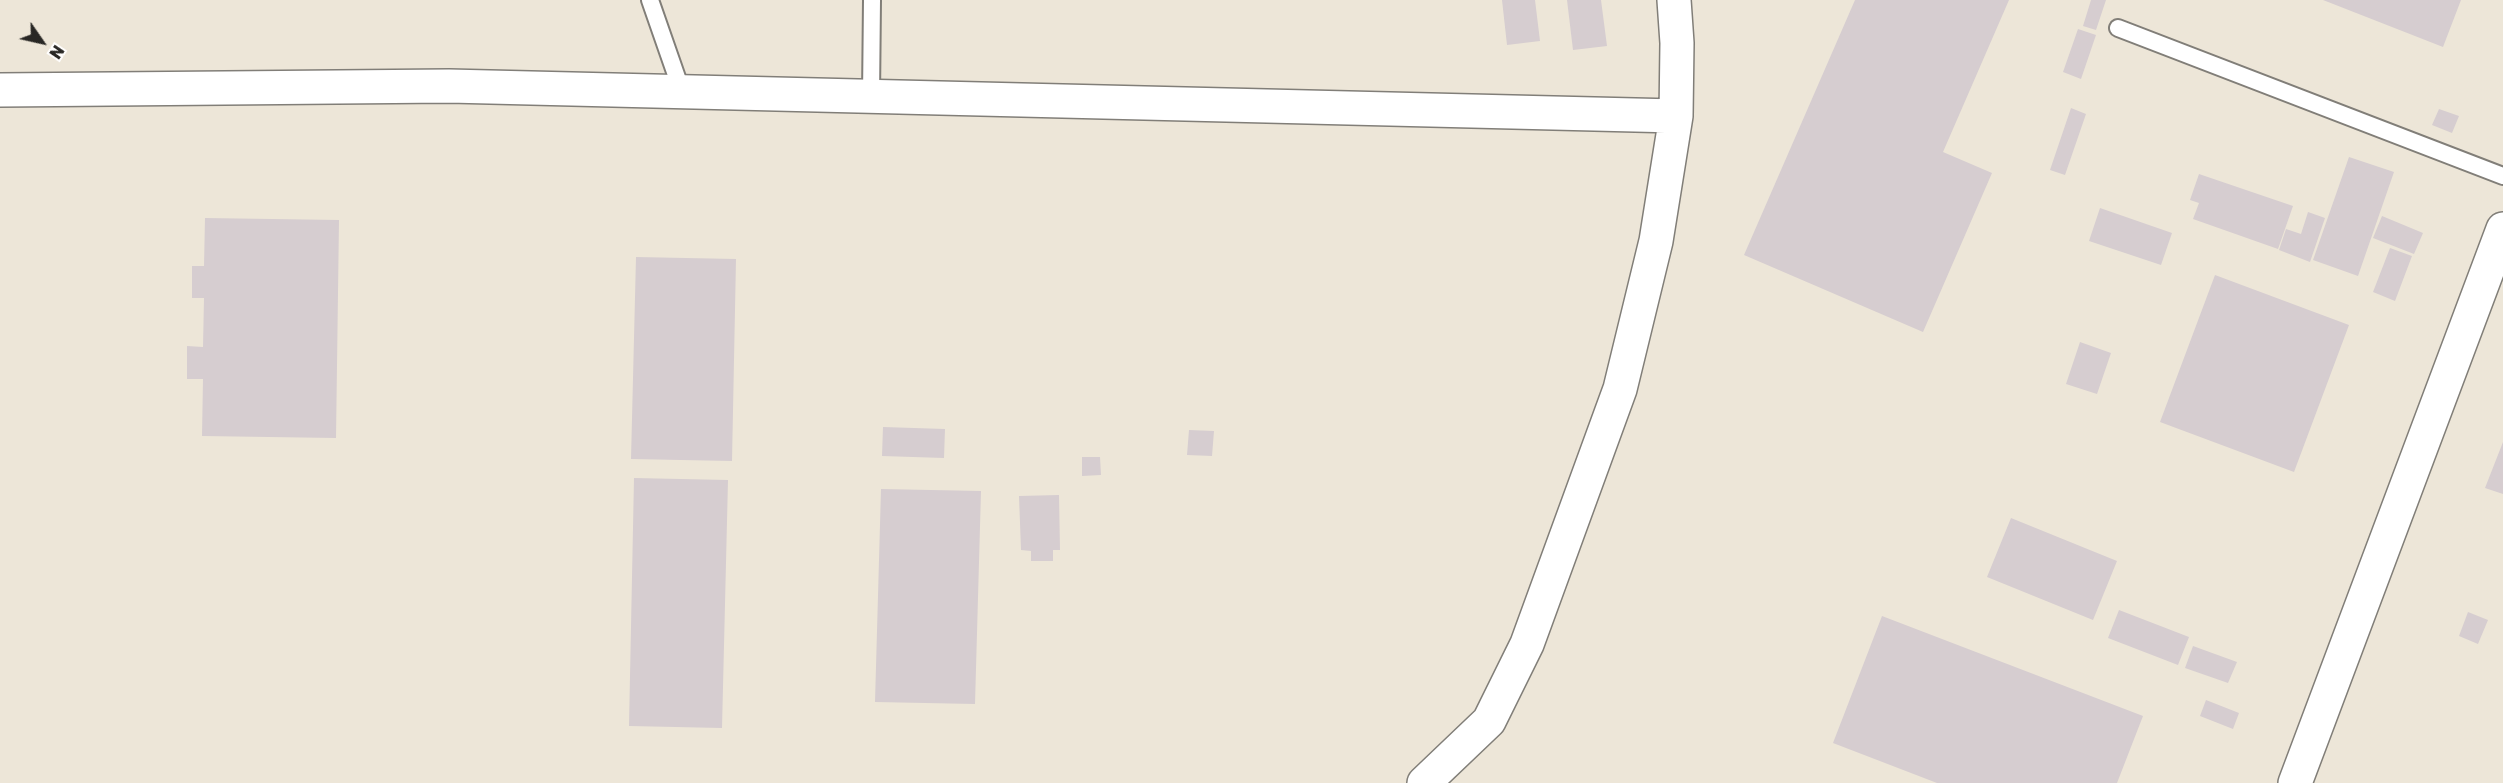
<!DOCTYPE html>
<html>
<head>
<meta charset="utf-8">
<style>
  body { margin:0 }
  #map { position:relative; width:2503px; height:783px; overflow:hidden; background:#f4f0e9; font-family:"Golos Text",sans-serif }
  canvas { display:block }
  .north { position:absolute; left:12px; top:12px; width:60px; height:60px; -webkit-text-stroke:4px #fffefd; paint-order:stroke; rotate:124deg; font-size:16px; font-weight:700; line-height:24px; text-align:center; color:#282724 }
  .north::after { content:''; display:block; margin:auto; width:21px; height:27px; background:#282724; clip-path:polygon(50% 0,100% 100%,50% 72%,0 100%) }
</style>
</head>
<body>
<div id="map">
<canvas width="2503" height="783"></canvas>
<div class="north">N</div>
</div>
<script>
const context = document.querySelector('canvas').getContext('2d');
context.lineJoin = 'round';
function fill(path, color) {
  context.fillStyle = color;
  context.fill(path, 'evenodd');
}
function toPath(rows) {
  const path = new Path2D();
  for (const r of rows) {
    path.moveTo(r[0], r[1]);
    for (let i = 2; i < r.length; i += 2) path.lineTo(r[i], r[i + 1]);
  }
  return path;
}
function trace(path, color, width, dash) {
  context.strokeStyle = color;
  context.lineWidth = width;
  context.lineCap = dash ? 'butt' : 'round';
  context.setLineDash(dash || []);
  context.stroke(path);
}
fill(toPath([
  [0,0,2503,0,2503,783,0,783]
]), '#ede6d8');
fill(toPath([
  [1502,0,1535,0,1540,41,1507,45],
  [1567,0,1601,0,1607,46,1573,50],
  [1855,0,2009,0,1943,152,1992,173,1923,332,1744,255],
  [2091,0,2106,0,2096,30,2083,26],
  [2323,0,2461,0,2443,47],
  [2078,29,2096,35,2081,79,2063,72],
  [2071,108,2086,114,2065,175,2050,170],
  [2439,109,2459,116,2452,133,2432,125],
  [2349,157,2394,172,2358,276,2313,260],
  [2199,174,2293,206,2278,249,2193,219,2199,203,2190,200],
  [2100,208,2172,233,2161,265,2089,241],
  [2308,212,2325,218,2310,262,2279,250,2286,229,2301,234],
  [2382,216,2423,233,2414,254,2373,238],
  [205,218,339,220,336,438,202,436,203,379,187,379,187,346,203,347,204,298,192,298,192,266,204,266],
  [2390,248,2412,256,2395,301,2373,292],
  [636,257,736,259,732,461,631,459],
  [2215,275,2349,325,2294,472,2160,422],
  [2080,342,2111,353,2097,394,2066,384],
  [883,427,945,429,944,458,882,456],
  [1189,430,1214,431,1212,456,1187,455],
  [2503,442,2503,494,2485,488],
  [1082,457,1100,457,1101,475,1082,476],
  [634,478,728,480,722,728,629,726],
  [881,489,981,491,975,704,875,702],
  [1059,495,1060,550,1053,550,1053,561,1031,561,1031,551,1021,550,1019,496],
  [2011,518,2117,561,2093,620,1987,577],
  [2119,610,2189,637,2178,665,2108,638],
  [2468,612,2488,620,2478,644,2459,636],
  [1882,616,2143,716,2117,783,1937,783,1833,743],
  [2193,646,2237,662,2228,683,2185,668],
  [2206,700,2239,713,2233,729,2200,716]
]), '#d6cdd0');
const lane = toPath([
  [650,0,682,92],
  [2118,28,2503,176],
  [871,97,872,0]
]);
const street = toPath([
  [0,90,449,86,1676,116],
  [1424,783,1489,721,1527,644,1620,389,1656,241,1676,116,1677,43,1674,0],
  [2295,783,2503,229]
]);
trace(lane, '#817e78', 20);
trace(street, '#817e78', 36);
trace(lane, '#fff', 16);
trace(street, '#fff', 33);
</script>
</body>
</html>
